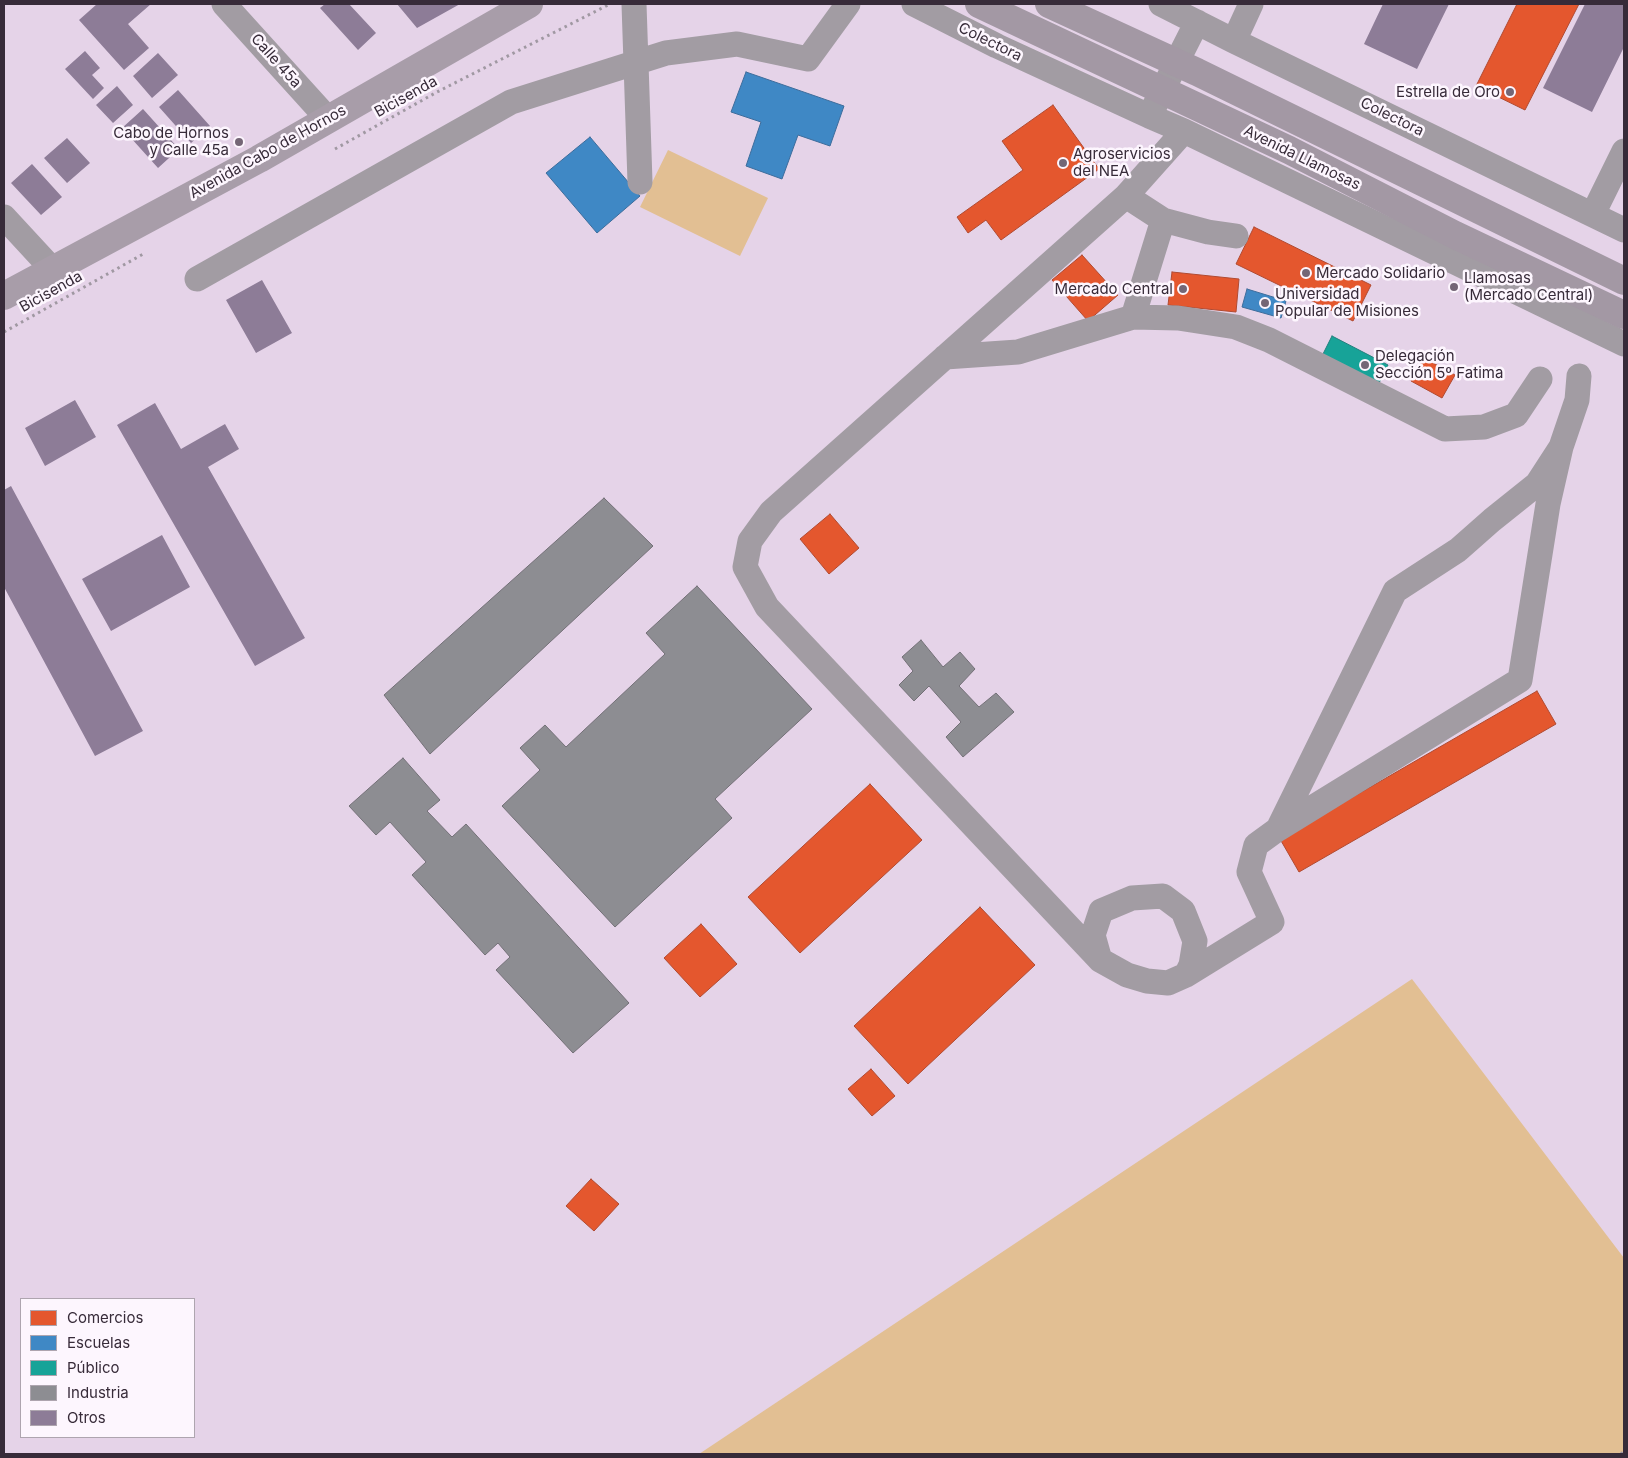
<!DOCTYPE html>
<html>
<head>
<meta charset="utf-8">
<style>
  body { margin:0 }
  #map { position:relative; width:1628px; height:1458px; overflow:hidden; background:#e5d3e8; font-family:Inter,sans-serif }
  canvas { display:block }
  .frame { position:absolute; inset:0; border:5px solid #372b39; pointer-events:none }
  .legend { position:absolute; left:20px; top:1298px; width:175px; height:140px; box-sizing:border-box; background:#fdf6fe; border:1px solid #aea5af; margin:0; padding:6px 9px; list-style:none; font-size:15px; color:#372b39 }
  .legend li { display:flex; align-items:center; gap:10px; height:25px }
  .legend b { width:25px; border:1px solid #aea5af }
</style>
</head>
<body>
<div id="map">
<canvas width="1628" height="1458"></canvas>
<div class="frame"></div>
<ul class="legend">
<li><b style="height:14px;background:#e4572e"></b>Comercios</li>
<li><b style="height:14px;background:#3f88c5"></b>Escuelas</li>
<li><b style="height:14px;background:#17a398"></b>Público</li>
<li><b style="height:14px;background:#8d8d92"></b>Industria</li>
<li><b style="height:14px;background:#8d7c97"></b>Otros</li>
</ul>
</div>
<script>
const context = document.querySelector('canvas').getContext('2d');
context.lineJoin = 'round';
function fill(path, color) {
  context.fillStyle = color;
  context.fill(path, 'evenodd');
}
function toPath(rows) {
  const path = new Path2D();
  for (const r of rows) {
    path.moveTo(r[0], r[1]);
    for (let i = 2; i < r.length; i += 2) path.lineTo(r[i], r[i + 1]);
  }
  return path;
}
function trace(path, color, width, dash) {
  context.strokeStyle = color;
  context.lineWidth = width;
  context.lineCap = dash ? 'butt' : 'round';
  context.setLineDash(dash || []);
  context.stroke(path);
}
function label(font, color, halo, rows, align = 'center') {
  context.font = font + ' Inter,sans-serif';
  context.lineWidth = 5;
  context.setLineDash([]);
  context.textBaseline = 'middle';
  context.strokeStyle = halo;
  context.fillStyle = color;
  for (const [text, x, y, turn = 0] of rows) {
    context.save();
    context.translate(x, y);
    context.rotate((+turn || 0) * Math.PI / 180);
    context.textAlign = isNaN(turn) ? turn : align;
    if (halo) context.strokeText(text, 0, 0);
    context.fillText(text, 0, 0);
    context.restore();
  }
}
fill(toPath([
  [668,150,768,198,740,256,640,207],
  [1412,979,1624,1258,1624,1454,699,1454]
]), '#e2bf93');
const shops = toPath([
  [1517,4,1579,4,1525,110,1476,86,1517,4],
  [1053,105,1099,169,1001,240,986,220,968,233,957,217,1023,170,1002,141,1053,105],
  [1254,227,1371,285,1353,321,1236,264,1254,227],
  [1082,255,1118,295,1088,321,1052,280,1082,255],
  [1172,272,1239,279,1236,312,1168,305,1172,272],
  [1424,358,1455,375,1442,398,1411,381,1424,358],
  [830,514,859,548,829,574,800,539,830,514],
  [1537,691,1556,724,1299,872,1280,839,1537,691],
  [870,784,922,840,800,953,748,897,870,784],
  [980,907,1035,965,908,1084,854,1026,980,907],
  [701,924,737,964,700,997,664,958,701,924],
  [871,1069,895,1096,872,1116,848,1089,871,1069],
  [591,1179,619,1204,594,1231,566,1206,591,1179]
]);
fill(shops, '#e4572e');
trace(shops, '#b04a31', 1);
const schools = toPath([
  [746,72,844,106,830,146,798,135,782,179,746,166,761,122,731,112,746,72],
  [590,137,640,196,597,233,546,173,590,137],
  [1247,289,1286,301,1281,318,1242,307,1247,289]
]);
fill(schools, '#3f88c5');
trace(schools, '#3d6c9b', 1);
const public = toPath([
  [1332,336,1388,365,1377,387,1321,358,1332,336]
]);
fill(public, '#17a398');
trace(public, '#217f7c', 1);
const industry = toPath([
  [604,498,653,546,430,754,384,695,604,498],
  [697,586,812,709,715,799,732,818,615,927,502,806,540,770,520,748,545,725,566,747,665,654,646,633,697,586],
  [921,640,943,667,960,652,975,669,959,686,979,707,996,693,1014,712,963,757,946,737,961,722,929,686,914,701,899,685,913,671,902,657,921,640],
  [403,758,440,800,427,811,452,837,466,824,629,1003,573,1053,496,970,510,957,498,943,485,955,412,875,426,862,390,822,376,835,349,806,403,758]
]);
fill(industry, '#8d8d92');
trace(industry, '#737077', 1);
fill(toPath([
  [97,4,151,4,128,24,149,48,124,70,79,20],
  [325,4,349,4,376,33,358,50,320,8],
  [397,4,460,4,417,28],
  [1383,4,1449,4,1417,69,1364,44],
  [1585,4,1624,4,1624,47,1592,112,1543,88],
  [85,51,100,68,92,75,104,88,93,99,65,69],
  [158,53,178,75,152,98,133,76],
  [117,86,133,105,113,123,96,105],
  [178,90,210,126,191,143,159,107],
  [143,109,179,149,158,168,122,128],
  [67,138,90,163,67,183,44,158],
  [32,164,62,197,41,215,11,183],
  [262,280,292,333,256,353,226,300],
  [75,400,96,437,45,466,25,428],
  [155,403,181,449,225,424,239,449,208,467,305,638,255,666,117,425],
  [11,486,143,731,95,756,4,587,4,490],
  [162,535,190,587,111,631,82,579]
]), '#8d7c97');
trace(toPath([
  [335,149,437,92,610,4],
  [4,332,145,253],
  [1621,1454,1624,1451]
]), '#a098a2', 3, [2.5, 4]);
trace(toPath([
  [224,4,328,119],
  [634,4,640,182],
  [914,4,997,46,1149,116,1184,131,1624,344],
  [1161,4,1234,41,1624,230],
  [1234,41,1251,4],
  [1154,107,1197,22],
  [1126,196,1163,220,1208,232,1236,236],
  [1593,214,1624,151],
  [4,217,53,270],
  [197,279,511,102,666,53,737,44,808,59,848,4],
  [1133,317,1163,220],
  [945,357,1018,352,1133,317,1178,318,1236,327,1269,340,1445,429,1484,427,1516,415,1540,379],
  [1278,829,1395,591,1458,550,1492,520,1537,484,1561,447,1577,400,1579,376],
  [1100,960,767,607,745,567,750,541,771,512,1126,196,1184,131],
  [1186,975,1191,965,1195,941,1183,911,1163,896,1132,898,1101,911,1093,935,1100,960,1127,975,1147,981,1168,983,1186,975,1272,922,1249,872,1256,845,1278,829,1520,680,1548,504,1561,447]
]), '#a29ca3', 25);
trace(toPath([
  [4,296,259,159,529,4]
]), '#a89da9', 28);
trace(toPath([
  [979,4,1289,150,1455,235,1624,315],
  [1049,4,1197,72,1624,281]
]), '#a398a4', 28);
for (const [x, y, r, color] of [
  [1510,92,5,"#746676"],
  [239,142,5,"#746676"],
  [1063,163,5,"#746676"],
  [1306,273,5,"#746676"],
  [1454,287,5,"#746676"],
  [1183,289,5,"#746676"],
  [1265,303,5,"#746676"],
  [1365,365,5,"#746676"]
]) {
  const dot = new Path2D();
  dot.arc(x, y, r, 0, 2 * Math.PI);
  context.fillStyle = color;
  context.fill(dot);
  trace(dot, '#fdf6fe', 2);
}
label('15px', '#372b39', '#fdf6fe', [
  ["Colectora",990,42,26],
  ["Calle 45a",276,61,48],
  ["Bicisenda",406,97,-29],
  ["Colectora",1392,117,26],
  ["Avenida Cabo de Hornos",268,152,-29],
  ["Avenida Llamosas",1302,158,26],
  ["Bicisenda",51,292,-29]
]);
label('15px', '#372b39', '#fdf6fe', [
  ["Estrella de Oro",1500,92,"right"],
  ["Cabo de Hornos",229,133,"right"],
  ["y Calle 45a",229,150,"right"],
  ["Agroservicios",1073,154],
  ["del NEA",1073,171],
  ["Mercado Solidario",1316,273],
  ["Llamosas",1464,278],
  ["(Mercado Central)",1464,295],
  ["Mercado Central",1173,289,"right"],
  ["Universidad",1275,294],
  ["Popular de Misiones",1275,311],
  ["Delegación",1375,356],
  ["Sección 5º Fatima",1375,373]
], 'left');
</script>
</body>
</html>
